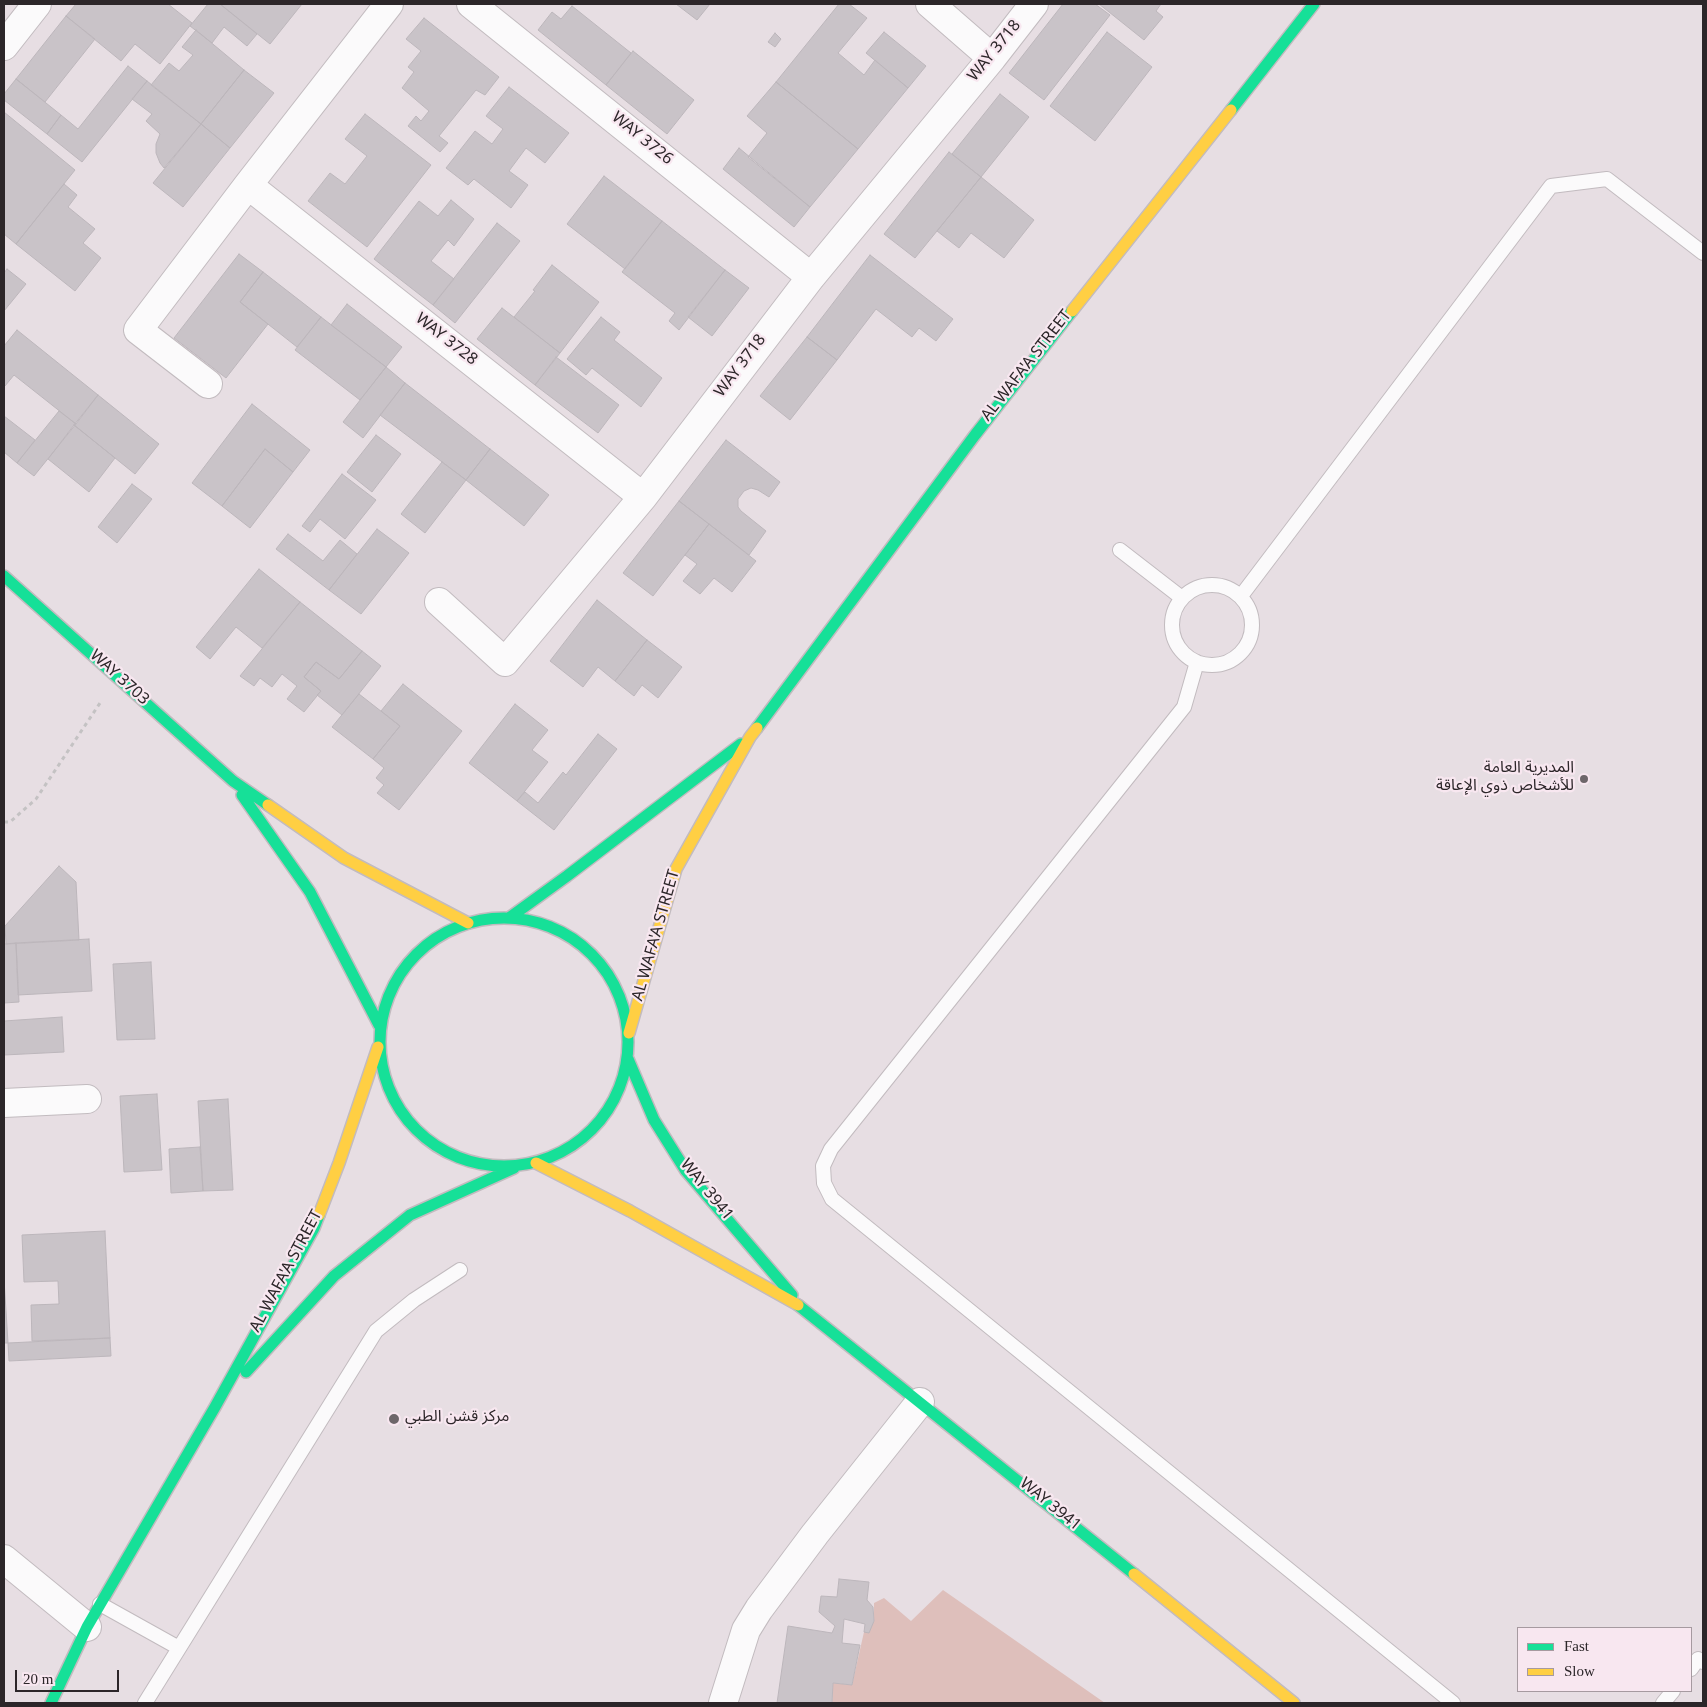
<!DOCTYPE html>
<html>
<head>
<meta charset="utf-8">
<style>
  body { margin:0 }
  #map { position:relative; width:1707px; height:1707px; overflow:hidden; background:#e7dee3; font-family:Georgia,serif }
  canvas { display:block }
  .frame { position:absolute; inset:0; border:5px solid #2c2629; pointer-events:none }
  .legend { position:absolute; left:1517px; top:1627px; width:175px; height:65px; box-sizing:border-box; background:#f8e7f0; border:1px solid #a69aa0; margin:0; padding:6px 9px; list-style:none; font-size:15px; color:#2c2629 }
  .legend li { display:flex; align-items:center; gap:10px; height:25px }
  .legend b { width:25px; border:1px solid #a69aa0 }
  .scale { position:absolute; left:15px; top:1670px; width:104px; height:22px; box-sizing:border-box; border:2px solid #2c2629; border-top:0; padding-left:6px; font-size:15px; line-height:18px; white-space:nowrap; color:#2c2629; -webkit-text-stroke:4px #f8e7f0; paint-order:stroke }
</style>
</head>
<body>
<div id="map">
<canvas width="1707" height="1707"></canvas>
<div class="frame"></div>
<ul class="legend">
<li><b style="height:6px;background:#16e098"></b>Fast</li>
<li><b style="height:6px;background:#ffcf43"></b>Slow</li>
</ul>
<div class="scale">20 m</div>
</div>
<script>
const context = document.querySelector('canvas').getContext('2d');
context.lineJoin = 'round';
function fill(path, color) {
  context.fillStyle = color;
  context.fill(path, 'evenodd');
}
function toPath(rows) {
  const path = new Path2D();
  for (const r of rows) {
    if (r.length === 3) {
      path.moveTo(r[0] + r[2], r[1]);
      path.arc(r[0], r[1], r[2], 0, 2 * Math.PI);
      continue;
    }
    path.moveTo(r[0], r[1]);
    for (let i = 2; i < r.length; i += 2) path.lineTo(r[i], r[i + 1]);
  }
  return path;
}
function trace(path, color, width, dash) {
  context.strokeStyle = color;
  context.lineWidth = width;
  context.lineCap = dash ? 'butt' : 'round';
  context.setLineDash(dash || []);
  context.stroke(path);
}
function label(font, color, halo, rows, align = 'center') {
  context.font = font + ' Georgia,"Noto Sans Arabic",serif';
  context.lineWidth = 4.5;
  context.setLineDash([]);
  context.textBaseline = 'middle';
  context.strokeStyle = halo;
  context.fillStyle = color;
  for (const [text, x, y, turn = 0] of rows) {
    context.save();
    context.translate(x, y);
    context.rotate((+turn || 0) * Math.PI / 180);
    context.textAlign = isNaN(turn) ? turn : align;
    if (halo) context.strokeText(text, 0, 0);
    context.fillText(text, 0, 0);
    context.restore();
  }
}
fill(toPath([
  [943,1590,1105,1703,832,1703,833,1683,852,1685,864,1632,874,1621,874,1603,884,1598,911,1621]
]), '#debfbb');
const building = toPath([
  [76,4,168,4,192,23,160,64,135,44,121,61,66,16,76,4],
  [208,4,220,4,257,34,247,46,224,27,212,43,190,26,208,4],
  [220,4,302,4,270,44,220,4],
  [676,4,710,4,697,20,676,4],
  [839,4,849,4,867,18,838,53,864,75,875,60,908,88,858,149,776,82,839,4],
  [1063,4,1095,4,1110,15,1044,100,1009,73,1063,4],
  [1099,4,1161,4,1156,11,1163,17,1144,40,1099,4],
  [572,6,631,53,606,85,538,30,552,12,561,19,572,6],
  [66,16,95,39,45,102,16,79,66,16],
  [424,18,499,77,485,95,476,90,439,136,448,143,440,152,408,126,416,116,421,121,429,111,402,88,414,72,408,67,421,51,406,39,424,18],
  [196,30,244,70,201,124,151,85,169,63,179,71,193,55,182,47,196,30],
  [884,32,926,66,908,88,866,53,884,32],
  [1107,32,1152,67,1095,141,1050,106,1107,32],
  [775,33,781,39,775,47,768,42,775,33],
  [633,51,694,100,667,134,606,85,633,51],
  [128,66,147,81,82,162,47,134,61,115,78,129,128,66],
  [244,70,274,93,230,148,201,124,244,70],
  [16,79,61,115,47,134,4,100,4,94,16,79],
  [147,81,201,124,164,168,160,163,156,153,156,144,160,134,146,121,152,114,132,99,147,81],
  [776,82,858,149,810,207,748,157,767,133,747,116,776,82],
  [509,87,569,133,545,163,526,148,509,171,528,185,511,208,474,179,468,185,446,168,475,131,492,144,503,129,486,116,509,87],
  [1000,94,1029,117,981,177,952,154,1000,94],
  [4,112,75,170,16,244,4,234,4,112],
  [365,114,431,165,367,247,308,201,330,173,345,184,367,156,345,139,365,114],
  [201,124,230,148,183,207,153,183,201,124],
  [739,148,810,207,794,227,723,169,739,148],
  [949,152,981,177,915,258,884,234,949,152],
  [604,176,662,221,625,269,567,224,604,176],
  [981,177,1034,220,1004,258,971,233,959,248,937,231,981,177],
  [64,184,77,195,68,207,95,229,83,243,101,258,75,291,16,244,64,184],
  [451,200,474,219,454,246,448,240,431,261,454,279,433,305,374,259,419,201,438,216,451,200],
  [662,221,725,270,679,330,669,321,675,313,622,272,662,221],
  [497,223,520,241,455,323,433,305,497,223],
  [239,254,263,272,240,302,268,324,226,378,174,338,239,254],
  [870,255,953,319,936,341,919,328,912,337,876,309,837,360,807,337,870,255],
  [552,265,599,302,560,353,514,317,535,291,533,290,552,265],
  [7,269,26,284,4,311,4,273,7,269],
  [725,270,749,288,712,336,688,317,725,270],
  [263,272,321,317,297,347,240,302,263,272],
  [347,304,402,347,386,367,331,325,347,304],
  [502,308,560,353,535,385,477,339,502,308],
  [321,317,386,367,360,400,295,350,321,317],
  [601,317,620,332,614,340,662,378,641,407,592,368,586,375,567,359,601,317],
  [17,330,98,395,76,424,14,375,5,386,4,385,4,346,17,330],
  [807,337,837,360,790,420,760,396,807,337],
  [556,357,619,405,598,433,535,385,556,357],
  [386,367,405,383,363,438,343,422,386,367],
  [405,383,490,449,466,480,380,415,405,383],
  [98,395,159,444,135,474,74,425,98,395],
  [252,404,310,450,293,472,265,449,222,506,192,483,252,404],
  [59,411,76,424,34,476,17,463,59,411],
  [4,416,35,440,17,463,4,452,4,416],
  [74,425,115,458,89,492,48,459,74,425],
  [376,435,401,454,372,492,347,472,376,435],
  [726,440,780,482,769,497,758,490,751,488,744,491,738,499,738,507,741,511,766,531,749,555,679,501,726,440],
  [265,449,293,472,250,528,222,506,265,449],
  [490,449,549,495,524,526,466,480,490,449],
  [442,462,466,480,425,533,401,514,442,462],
  [342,474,376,500,345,539,320,519,310,532,302,526,342,474],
  [132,484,152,499,117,543,98,527,132,484],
  [679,501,709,524,653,596,623,573,679,501],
  [709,524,756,561,732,592,714,578,700,594,683,581,697,564,685,555,709,524],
  [377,529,409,553,361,614,329,590,377,529],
  [288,534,323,561,340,540,357,554,329,590,276,549,288,534],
  [259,569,300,602,262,648,236,627,210,659,196,647,259,569],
  [597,600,647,640,615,681,598,667,583,687,550,661,597,600],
  [300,602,362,651,339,679,316,662,304,677,321,691,304,712,287,699,297,686,282,674,272,687,260,678,254,686,240,676,300,602],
  [647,640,682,667,658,698,642,685,634,696,615,681,647,640],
  [362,651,381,666,342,715,317,695,321,691,304,677,316,662,339,679,362,651],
  [403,684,462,731,399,810,377,793,384,785,376,778,384,768,373,759,400,726,381,711,403,684],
  [359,694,400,726,373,759,332,727,359,694],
  [515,704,548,730,532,750,548,762,517,801,469,763,515,704],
  [598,734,617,749,554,830,517,801,525,792,538,803,563,772,566,775,598,734],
  [59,866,76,882,79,940,6,944,5,926,59,866],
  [89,939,92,991,18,995,16,943,89,939],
  [16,943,19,1002,4,1003,4,944,16,943],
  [151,962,155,1039,117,1040,113,964,151,962],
  [62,1017,64,1052,4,1055,4,1021,62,1017],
  [157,1094,162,1170,124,1172,120,1096,157,1094],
  [228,1099,233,1190,203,1191,198,1101,228,1099],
  [200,1147,203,1191,171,1193,169,1149,200,1147],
  [105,1231,110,1338,32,1341,31,1305,59,1304,58,1281,24,1282,22,1235,105,1231],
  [4,1279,8,1343,4,1343,4,1279],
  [110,1338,111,1356,9,1361,8,1343,110,1338],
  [839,1579,869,1582,867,1600,873,1607,874,1621,869,1633,864,1632,865,1624,844,1619,842,1643,860,1645,852,1685,833,1683,832,1703,777,1703,788,1626,832,1633,835,1626,819,1612,821,1596,837,1597,839,1579]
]);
fill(building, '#c9c3c8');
trace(building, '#bcb6bb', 1);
const lane = toPath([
  [1120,550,1182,598],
  [1212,625,40],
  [1241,596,1551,186,1607,179,1703,253],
  [1197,662,1184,707,831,1149,823,1166,824,1183,832,1199,1453,1703],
  [100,1604,179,1648],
  [1691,1669,1698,1659,1703,1662],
  [145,1703,376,1331,414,1300,460,1270],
  [1663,1703,1673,1691]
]);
const street = toPath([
  [471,4,811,277],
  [930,4,992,58],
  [4,46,37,4],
  [248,185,643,497],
  [208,384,138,330,248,185,389,4],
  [439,602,505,662,643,497,811,277,992,58,1034,4],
  [4,1103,87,1099],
  [4,1559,87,1627],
  [723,1703,746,1630,759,1609,815,1534,920,1402]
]);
const fast = toPath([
  [1231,110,1314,4],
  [4,576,233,781,268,805],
  [757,728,975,435,1072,311],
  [242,795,310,892,379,1025],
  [504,1042,124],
  [509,918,567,876,741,744],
  [628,1059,654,1120,686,1171,792,1295],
  [798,1305,1134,1574],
  [246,1372,334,1276,410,1215,514,1168],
  [51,1703,87,1627,215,1407,314,1228,319,1215]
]);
const slow = toPath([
  [1072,311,1231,110],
  [268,805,344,858,468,923],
  [629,1033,676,869,750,737,757,728],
  [536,1163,630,1211,798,1305],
  [319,1215,339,1163,378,1047],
  [1134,1574,1294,1703]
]);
trace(lane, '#c2bbbf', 16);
trace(street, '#c2bbbf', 30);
trace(fast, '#c2bbbf', 14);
trace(slow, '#c2bbbf', 14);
trace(toPath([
  [4,822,10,822,36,799,100,703]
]), '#c4c2c3', 3, [4, 4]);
trace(lane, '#fbfafb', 14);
trace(street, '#fbfafb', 28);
trace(fast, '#16e098', 11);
trace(slow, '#ffcf43', 11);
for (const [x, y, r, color] of [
  [1584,779,5,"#6d666a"],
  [394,1419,6,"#6d666a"]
]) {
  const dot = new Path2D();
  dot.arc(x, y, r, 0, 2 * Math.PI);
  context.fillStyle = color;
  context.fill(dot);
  trace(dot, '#f8e7f0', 2);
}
label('16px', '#2c2629', '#f8e7f0', [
  ["WAY 3718",996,52,-51],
  ["WAY 3726",641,140,39],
  ["WAY 3728",445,341,38],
  ["WAY 3718",742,367,-53],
  ["AL WAFA'A STREET",1028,367,-52],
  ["WAY 3703",118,679,42],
  ["AL WAFA'A STREET",658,936,-74],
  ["WAY 3941",705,1191,51],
  ["AL WAFA'A STREET",288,1272,-62],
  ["WAY 3941",1049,1506,39]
]);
label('16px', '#2c2629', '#f8e7f0', [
  ["المديرية العامة",1574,770],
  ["للأشخاص ذوي الإعاقة",1574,788],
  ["مركز قشن الطبي",405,1419,"left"]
], 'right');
</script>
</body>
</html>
